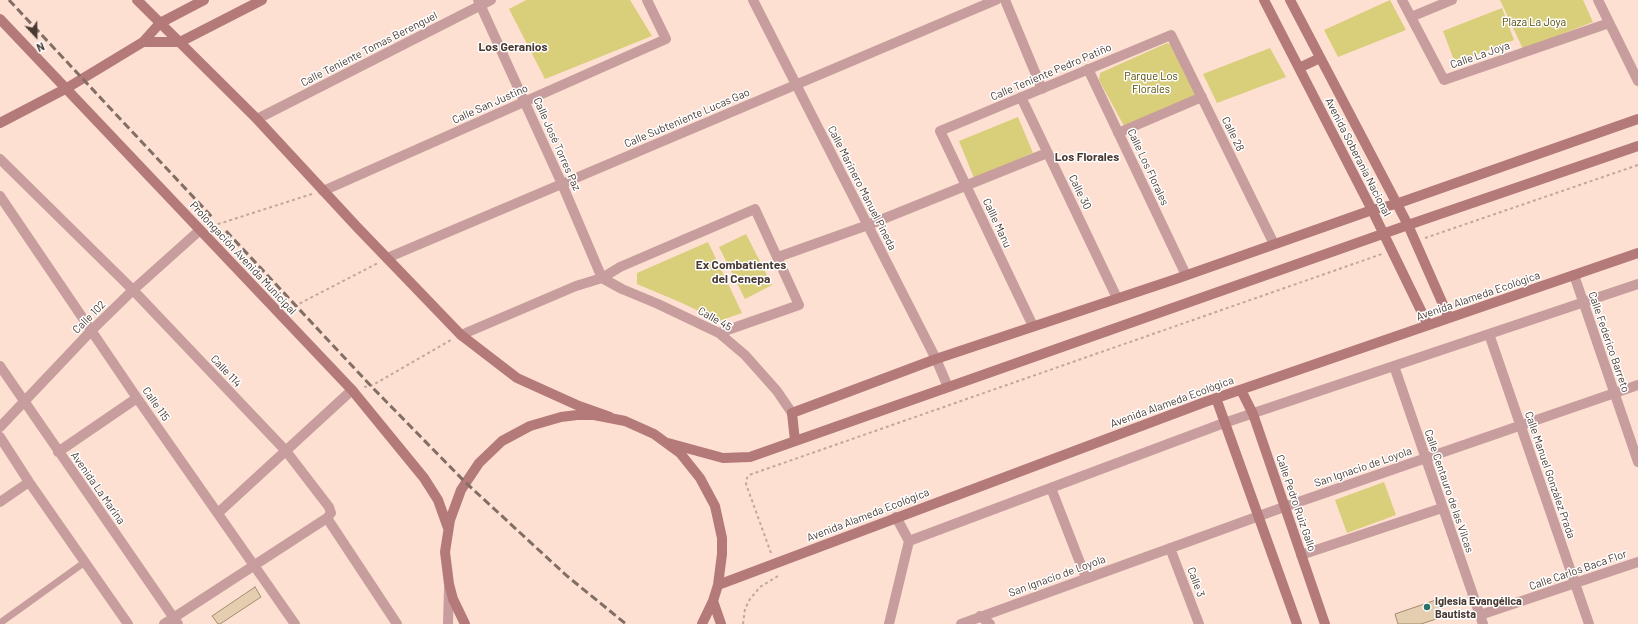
<!DOCTYPE html>
<html>
<head>
<meta charset="utf-8">
<style>
  body { margin:0 }
  #map { position:relative; width:1638px; height:624px; overflow:hidden; background:#fde0d2; font-family:Barlow,sans-serif }
  canvas { display:block }
  .north { position:absolute; left:16px; top:16px; width:40px; height:40px; -webkit-text-stroke:3px #fff; paint-order:stroke; rotate:158deg; font-size:11px; font-weight:700; line-height:16px; text-align:center; color:#483932 }
  .north::after { content:''; display:block; margin:auto; width:14px; height:18px; background:#483932; clip-path:polygon(50% 0,100% 100%,50% 72%,0 100%) }
</style>
</head>
<body>
<div id="map">
<canvas width="1638" height="624"></canvas>
<div class="north">N</div>
</div>
<script>
const context = document.querySelector('canvas').getContext('2d');
context.lineJoin = 'round';
function fill(path, color) {
  context.fillStyle = color;
  context.fill(path, 'evenodd');
}
function toPath(rows) {
  const path = new Path2D();
  for (const r of rows) {
    path.moveTo(r[0], r[1]);
    for (let i = 2; i < r.length; i += 2) path.lineTo(r[i], r[i + 1]);
  }
  return path;
}
function trace(path, color, width, dash) {
  context.strokeStyle = color;
  context.lineWidth = width;
  context.lineCap = dash ? 'butt' : 'round';
  context.setLineDash(dash || []);
  context.stroke(path);
}
function label(font, color, halo, rows, align = 'center') {
  context.font = font + ' Barlow,sans-serif';
  context.lineWidth = 3;
  context.setLineDash([]);
  context.textBaseline = 'middle';
  context.strokeStyle = halo;
  context.fillStyle = color;
  for (const [text, x, y, turn = 0] of rows) {
    context.save();
    context.translate(x, y);
    context.rotate((+turn || 0) * Math.PI / 180);
    context.textAlign = isNaN(turn) ? turn : align;
    if (halo) context.strokeText(text, 0, 0);
    context.fillText(text, 0, 0);
    context.restore();
  }
}
fill(toPath([
  [526,0,630,0,652,36,545,79,509,9],
  [1390,0,1406,30,1338,57,1324,30],
  [1500,0,1583,0,1593,22,1523,49],
  [1502,8,1514,40,1455,63,1443,31],
  [1167,43,1173,45,1196,92,1196,97,1124,126,1099,80,1100,73],
  [1270,48,1286,77,1217,103,1203,74],
  [1018,117,1033,153,974,178,959,141],
  [746,234,772,285,745,299,719,247],
  [708,242,742,313,719,321,682,303,637,284,637,273],
  [1384,482,1396,515,1347,533,1335,500]
]), '#d9ce79');
const building = toPath([
  [255,587,261,597,220,624,218,624,212,616,255,587],
  [1436,600,1442,617,1421,624,1398,624,1395,614,1436,600]
]);
fill(building, '#e5ceb0');
trace(building, '#a18c6f', 1);
trace(toPath([
  [212,226,312,194],
  [1425,238,1638,165],
  [289,309,378,263],
  [364,387,371,386,451,340],
  [771,553,746,484,747,478,749,475,1382,254],
  [743,624,745,609,750,599,760,587,778,576,778,574]
]), '#c0a89c', 2, [3, 3]);
trace(toPath([
  [0,623,85,562]
]), '#c79e9d', 7);
trace(toPath([
  [478,0,562,184,602,278],
  [753,0,936,359,948,387],
  [1005,0,1042,89],
  [1402,0,1444,80,1609,23],
  [1598,0,1638,81],
  [1411,17,1452,0],
  [1088,69,1186,275],
  [1021,97,1117,298],
  [257,119,491,0],
  [1118,133,1202,97],
  [0,159,133,290,286,451,329,507,331,513,327,518,397,624],
  [323,191,666,39,647,0],
  [0,196,137,398,295,624],
  [778,257,868,225,1047,153],
  [387,258,996,0],
  [1574,275,1638,462],
  [602,278,622,289,658,304,719,333,745,355,777,391,792,413],
  [1033,326,940,131,1171,35,1274,244],
  [1489,334,1589,624],
  [461,335,576,286,602,278,620,267,755,209,799,305,719,333],
  [0,366,178,624],
  [1394,366,1483,624],
  [0,427,92,330,133,290,200,230],
  [0,437,29,482,128,624],
  [58,452,137,398],
  [1051,488,1086,578],
  [0,502,29,482],
  [218,513,352,390],
  [896,517,909,541],
  [1170,548,1199,624],
  [1301,555,1442,508],
  [1480,615,1638,562],
  [980,616,990,624],
  [164,624,327,518],
  [448,624,449,588],
  [889,624,909,541,1224,423,1638,284],
  [961,624,1284,507,1638,385]
]), '#c79e9d', 10);
trace(toPath([
  [137,0,257,119,357,227,461,335,517,378,579,406,610,417],
  [1264,0,1372,210,1428,325],
  [1290,0,1408,225,1449,318],
  [0,19,352,390,424,478,438,500,448,528],
  [143,42,180,42,262,0],
  [1299,68,1320,58],
  [0,123,67,88,143,42,160,23,204,0],
  [1241,390,1253,414,1325,624],
  [1216,398,1297,624],
  [795,441,792,413,936,359,1173,280,1372,210,1396,204,1638,119],
  [668,443,723,458,750,457,1408,225,1638,146],
  [718,585,1205,402,1638,253],
  [713,601,721,624],
  [465,624,453,599,449,584,445,552,450,520,461,490,479,463,502,441,530,426,561,417,577,415,594,415,625,421,654,434,680,453,700,478,715,506,722,538,722,554,718,585,713,601,702,624]
]), '#b47a79', 10);
trace(toPath([
  [9,0,212,217],
  [226,231,371,386,465,482,567,576,626,624]
]), '#826e65', 3, [8, 4]);
for (const [x, y, r, color] of [
  [1427,607,4,"#2a7169"]
]) {
  const dot = new Path2D();
  dot.arc(x, y, r, 0, 2 * Math.PI);
  context.fillStyle = color;
  context.fill(dot);
  trace(dot, '#fff', 1.5);
}
label('11px', '#504802', '#fff', [
  ["Plaza La Joya",1534,22],
  ["Parque Los",1151,76],
  ["Florales",1151,89]
]);
label('11px', '#483932', '#fff', [
  ["Calle Teniente Tomas Berenguel",369,49,-27],
  ["Calle La Joya",1480,55,-19],
  ["Calle Teniente Pedro Patiño",1051,72,-23],
  ["Calle San Justino",490,104,-24],
  ["Calle Subteniente Lucas Gao",687,118,-23],
  ["Calle 28",1233,134,64],
  ["Calle José Torres Paz",557,144,66],
  ["Avenida Soberanía Nacional",1358,157,63],
  ["Calle Los Florales",1148,167,65],
  ["Calle Marinero Manuel Pineda",862,188,63],
  ["Calle 30",1080,192,64],
  ["Callle Manu",997,223,65],
  ["Prolongación Avenida Municipal",243,258,47],
  ["Avenida Alameda Ecológica",1478,296,-19],
  ["Calle 102",89,317,-45],
  ["Calle 45",715,319,30],
  ["Calle Federico Barreto",1609,342,71],
  ["Calle 114",226,371,47],
  ["Avenida Alameda Ecológica",1172,402,-20],
  ["Calle 115",156,404,55],
  ["San Ignacio de Loyola",1363,467,-19],
  ["Calle Manuel González Prada",1550,475,71],
  ["Avenida La Marina",98,488,55],
  ["Calle Centauro de las Vilcas",1449,491,71],
  ["Calle Pedro Ruiz Gallo",1296,503,71],
  ["Avenida Alameda Ecológica",868,515,-21],
  ["Calle Carlos Baca Flor",1578,570,-19],
  ["San Ignacio de Loyola",1057,576,-20],
  ["Calle 3",1196,582,70]
]);
label('bold 11px', '#483932', '#fff', [
  ["Iglesia Evangélica",1435,601],
  ["Bautista",1435,614]
], 'left');
label('bold 12px', '#483932', '#fff', [
  ["Los Geranios",513,47],
  ["Los Florales",1087,157],
  ["Ex Combatientes",741,265],
  ["del Cenepa",741,279]
]);
</script>
</body>
</html>
